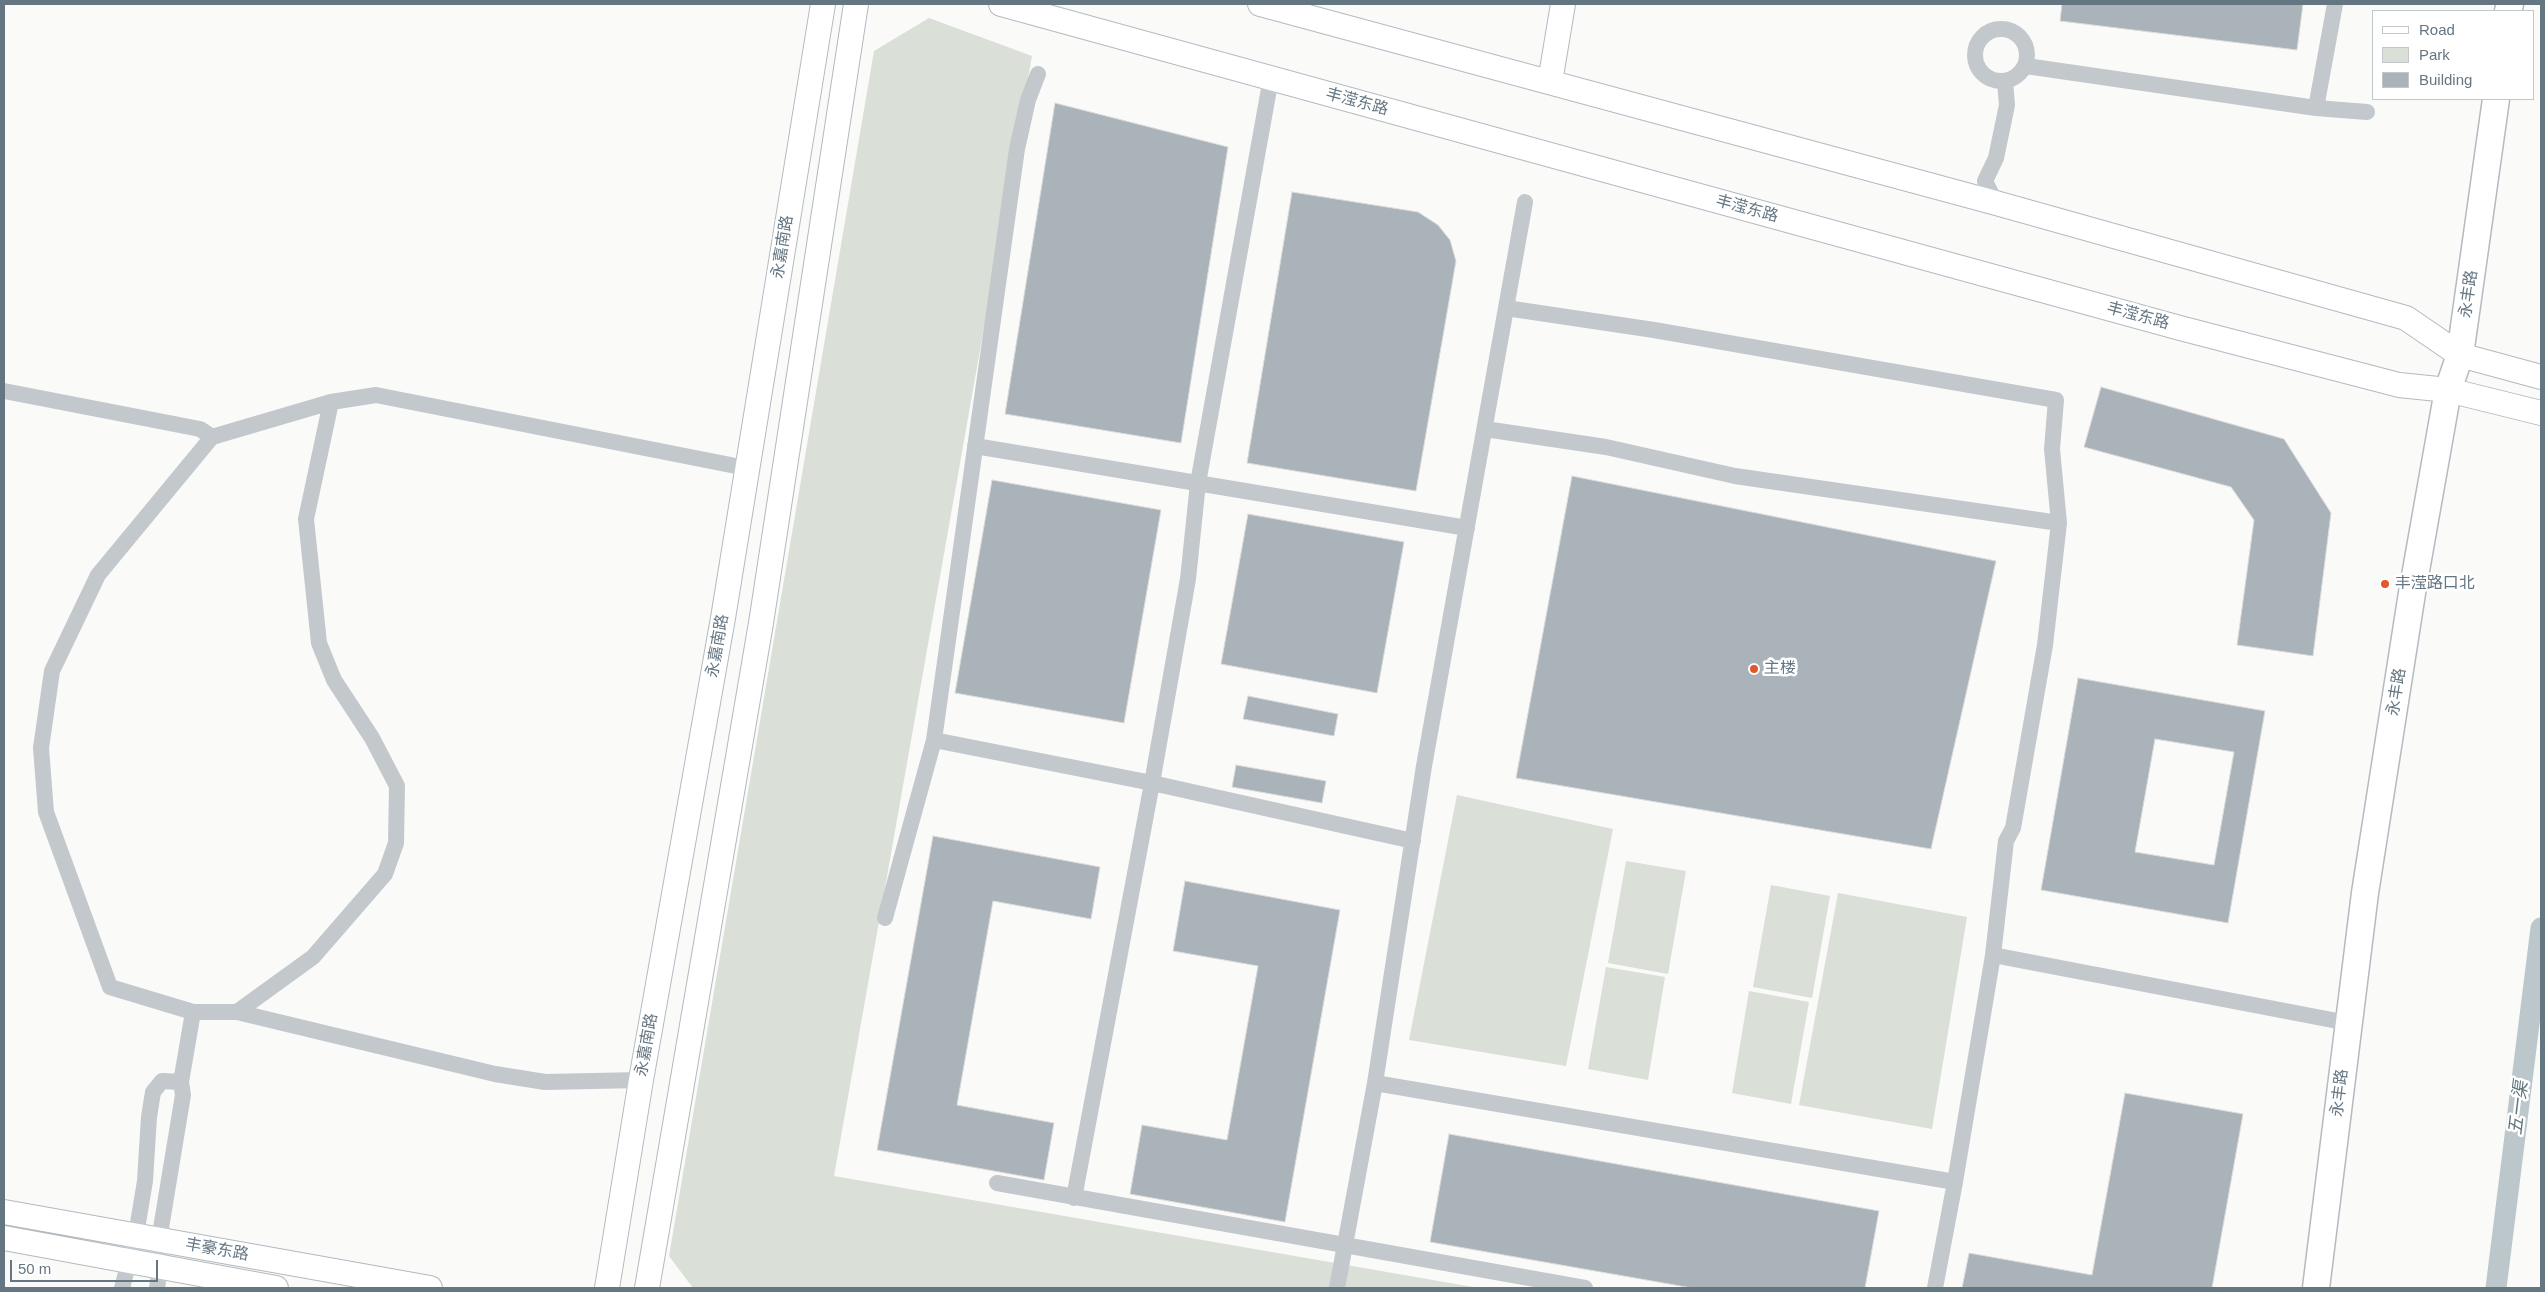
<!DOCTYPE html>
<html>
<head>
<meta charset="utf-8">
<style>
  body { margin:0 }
  #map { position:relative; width:2545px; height:1292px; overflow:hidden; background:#fafaf8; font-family:Helvetica,sans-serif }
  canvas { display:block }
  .frame { position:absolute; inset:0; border:5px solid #657683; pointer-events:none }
  .legend { position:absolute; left:2372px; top:10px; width:162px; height:90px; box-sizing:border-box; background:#fff; border:1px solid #c1c8cd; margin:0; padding:6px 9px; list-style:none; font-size:15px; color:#657683 }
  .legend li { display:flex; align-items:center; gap:10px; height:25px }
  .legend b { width:25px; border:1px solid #c1c8cd }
  .scale { position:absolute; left:10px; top:1260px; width:148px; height:22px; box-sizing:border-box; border:2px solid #657683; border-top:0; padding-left:6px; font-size:15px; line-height:18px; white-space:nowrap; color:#657683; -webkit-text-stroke:4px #fff; paint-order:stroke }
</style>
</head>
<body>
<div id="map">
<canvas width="2545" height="1292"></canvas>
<div class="frame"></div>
<ul class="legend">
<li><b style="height:6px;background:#fff"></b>Road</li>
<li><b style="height:14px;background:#dadfd7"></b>Park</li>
<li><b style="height:14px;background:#aab3b9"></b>Building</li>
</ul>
<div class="scale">50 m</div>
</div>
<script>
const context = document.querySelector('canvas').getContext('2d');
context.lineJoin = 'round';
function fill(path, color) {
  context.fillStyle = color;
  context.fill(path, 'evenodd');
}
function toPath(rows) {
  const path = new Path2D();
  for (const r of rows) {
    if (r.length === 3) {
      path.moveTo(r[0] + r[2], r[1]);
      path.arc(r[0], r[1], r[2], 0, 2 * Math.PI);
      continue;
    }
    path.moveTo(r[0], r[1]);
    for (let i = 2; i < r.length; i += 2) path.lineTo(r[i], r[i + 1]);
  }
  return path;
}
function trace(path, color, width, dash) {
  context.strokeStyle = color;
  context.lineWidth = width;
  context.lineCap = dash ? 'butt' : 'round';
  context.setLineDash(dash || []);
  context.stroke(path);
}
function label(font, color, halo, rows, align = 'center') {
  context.font = font + ' Helvetica,"Noto Sans SC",sans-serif';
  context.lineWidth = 5;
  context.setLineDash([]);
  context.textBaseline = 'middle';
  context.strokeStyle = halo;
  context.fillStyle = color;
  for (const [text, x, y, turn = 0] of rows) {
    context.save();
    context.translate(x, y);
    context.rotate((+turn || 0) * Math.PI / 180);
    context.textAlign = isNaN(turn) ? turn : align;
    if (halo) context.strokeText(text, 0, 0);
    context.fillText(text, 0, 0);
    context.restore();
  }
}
fill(toPath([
  [929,18,1032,56,834,1176,1479,1288,693,1288,669,1256,874,51],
  [1457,795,1613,829,1566,1066,1409,1040],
  [1626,861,1686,871,1668,974,1608,963],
  [1771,885,1830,896,1812,998,1753,987],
  [1838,893,1967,917,1932,1129,1799,1105],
  [1606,967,1665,977,1648,1080,1588,1069],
  [1749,991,1809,1002,1791,1104,1732,1093]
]), '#dadfd7');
trace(toPath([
  [2496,1288,2541,928]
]), '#bbc7cb', 21);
const building = toPath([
  [2062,4,2303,4,2297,50,2060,21,2062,4],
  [1055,103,1228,147,1181,443,1005,414,1055,103],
  [1292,192,1418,212,1438,225,1450,240,1456,261,1416,491,1247,463,1292,192],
  [2101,387,2284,439,2331,513,2313,656,2237,645,2254,520,2231,487,2084,447,2101,387],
  [1572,476,1996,561,1931,849,1516,778,1572,476],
  [992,480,1161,510,1124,723,955,693,992,480],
  [1248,514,1404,542,1377,693,1221,664,1248,514],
  [2078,678,2265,711,2228,923,2041,890,2078,678],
  [2155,739,2234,752,2214,865,2135,852,2155,739],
  [1248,696,1338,714,1334,736,1243,719,1248,696],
  [1236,765,1326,781,1322,803,1232,787,1236,765],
  [933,836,1100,867,1091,919,993,901,957,1105,1054,1123,1044,1180,877,1150,933,836],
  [1185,881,1340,910,1285,1222,1130,1194,1142,1125,1227,1140,1258,966,1173,951,1185,881],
  [2125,1093,2243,1114,2212,1288,1962,1288,1969,1253,2092,1275,2125,1093],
  [1449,1134,1879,1211,1865,1288,1692,1288,1430,1242,1449,1134]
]);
fill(building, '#aab3b9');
trace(building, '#dcdcda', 1);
const secondary = toPath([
  [1001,4,2180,328,2399,385,2448,390,2541,413],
  [1260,4,1996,203,2406,318,2460,355,2541,377],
  [1550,82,1563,4],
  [4,1212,430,1288],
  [4,1238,276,1288],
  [607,1288,641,1080,723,618,823,4],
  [647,1288,761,623,856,4]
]);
const primary = toPath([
  [2508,11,2510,4],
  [2316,1288,2365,893,2412,593,2448,390,2460,355,2496,99]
]);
trace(secondary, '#b3babf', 26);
trace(primary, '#b5babe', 29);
trace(toPath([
  [2001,55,26],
  [2026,66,2316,108,2367,112],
  [2316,108,2335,4],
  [1996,203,1985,181,1996,158,2007,105,2005,82],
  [1506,308,1654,330,2056,400,2052,449,2059,523,2045,645,2013,828,2006,841,1993,955,1955,1182,1935,1288],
  [4,391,200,429,212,437,331,402,376,395,746,468],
  [1485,429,1606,447,1735,476,2059,523],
  [212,437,98,575,52,671,41,748,46,812,110,987,193,1012,237,1012,495,1074,545,1082,641,1080],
  [975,446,1467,528],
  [934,740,1152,783,1413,841],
  [885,918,934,740,1017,149,1028,100,1038,74],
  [1993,955,2348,1023],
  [237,1012,313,957,385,874,396,843,397,786,372,738,334,680,319,643,306,519,331,402],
  [181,1082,193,1012],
  [1375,1083,1955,1182],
  [997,1183,1585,1288],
  [1074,1198,1152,783,1188,579,1198,483,1271,78],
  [122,1288,136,1235,145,1181,149,1117,153,1092,162,1081,181,1082,183,1095,159,1240,160,1266,157,1288],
  [1337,1288,1375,1083,1424,766,1525,202]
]), '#c3c8cc', 16);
trace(secondary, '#fff', 24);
trace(primary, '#fff', 26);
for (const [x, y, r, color] of [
  [2385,584,5,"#e4572e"],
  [1754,669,5,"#e4572e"]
]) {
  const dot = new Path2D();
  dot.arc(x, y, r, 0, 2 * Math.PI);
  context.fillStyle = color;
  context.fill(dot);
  trace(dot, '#fff', 2);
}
label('16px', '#657683', '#fff', [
  ["丰滢东路",1357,102,15],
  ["丰滢东路",1747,209,15],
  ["永嘉南路",783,247,-81],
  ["永丰路",2469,294,-82],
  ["丰滢东路",2138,316,15],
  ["永嘉南路",718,646,-80],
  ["永丰路",2397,692,-81],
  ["永嘉南路",647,1045,-80],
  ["永丰路",2340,1093,-83],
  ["丰豪东路",217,1250,10]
]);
label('16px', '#657683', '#fff', [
  ["丰滢路口北",2395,584],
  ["主楼",1764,669]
], 'left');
label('italic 18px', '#60757c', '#fff', [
  ["五一渠",2519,1108,-83]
]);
</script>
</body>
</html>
